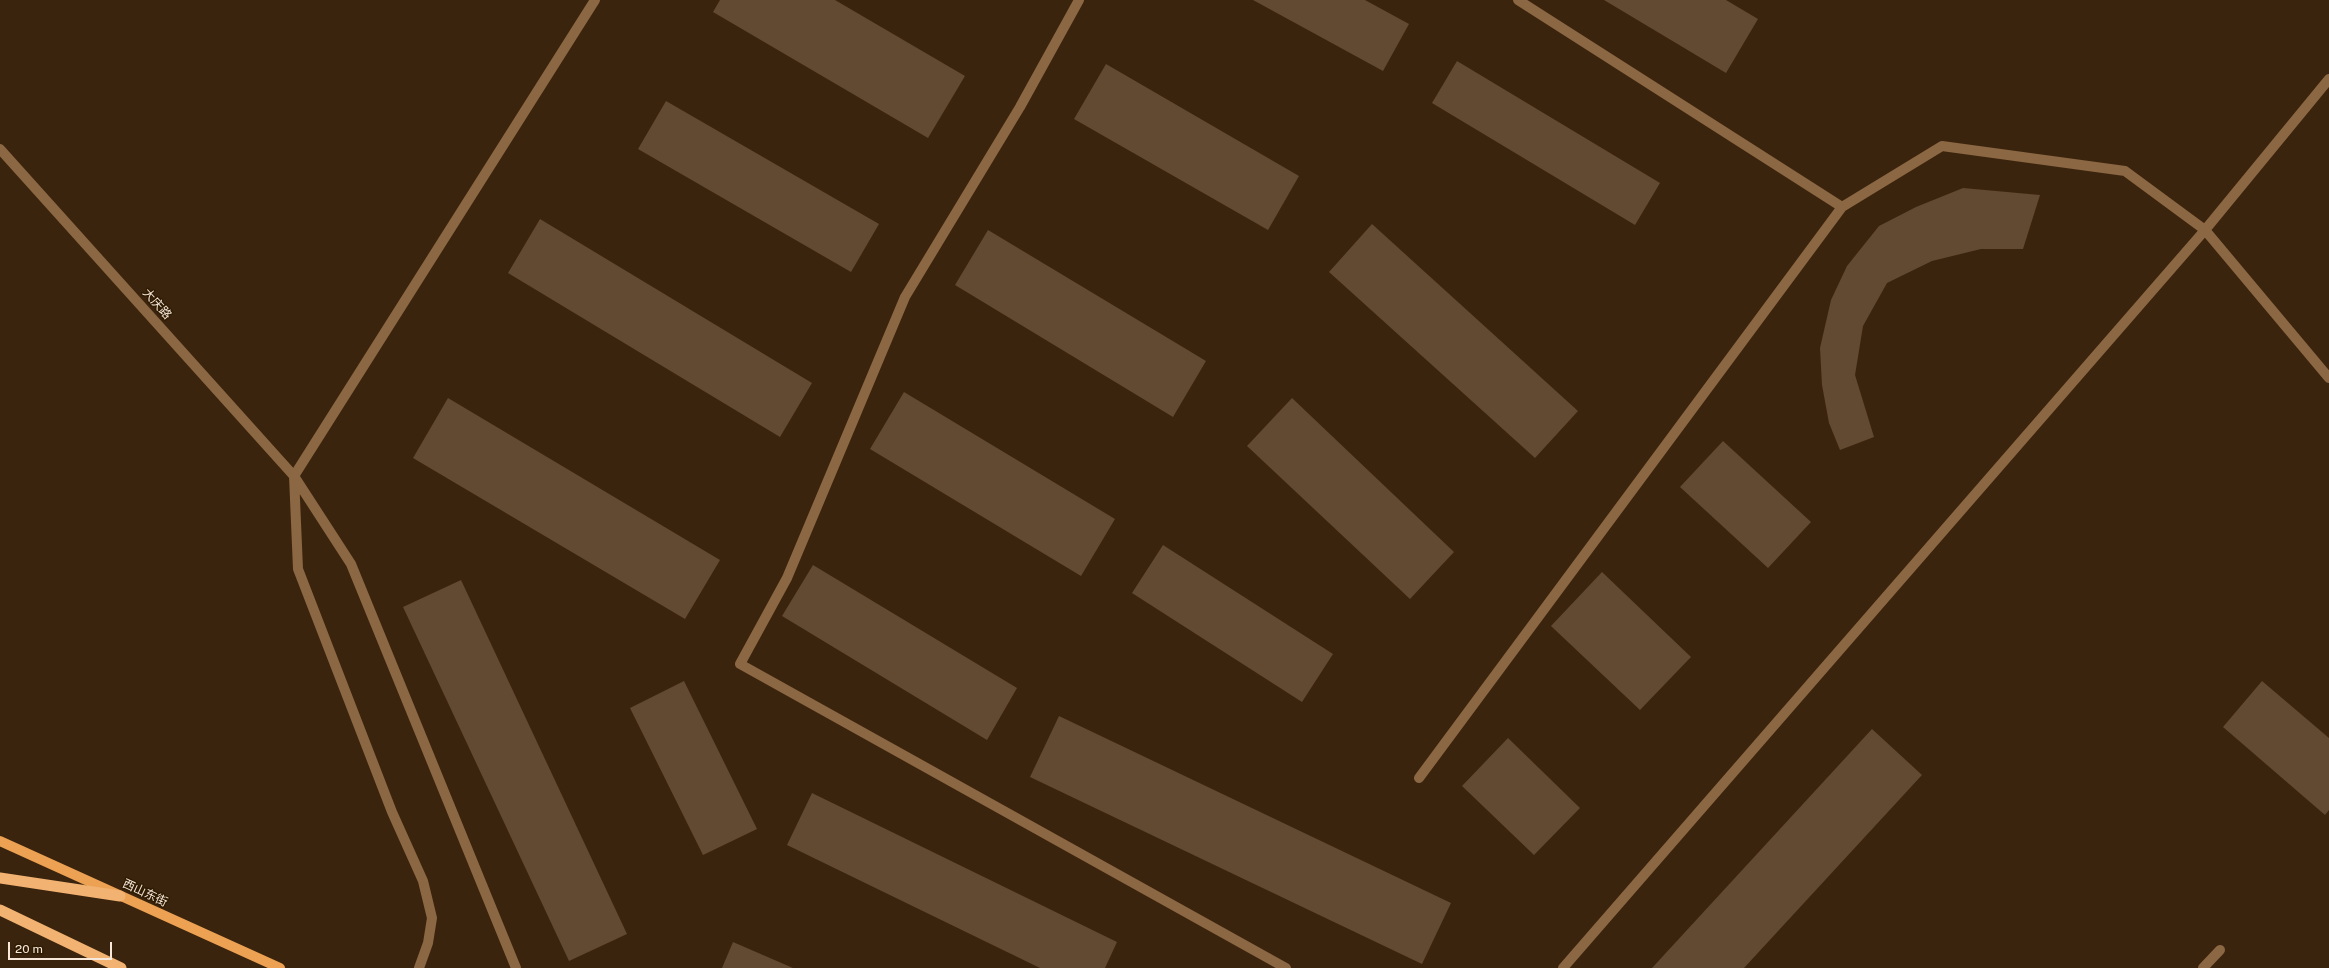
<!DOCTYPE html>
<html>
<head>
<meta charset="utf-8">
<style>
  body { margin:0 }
  #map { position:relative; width:2329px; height:968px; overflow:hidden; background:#3b240d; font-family:"Public Sans",sans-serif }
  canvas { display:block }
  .scale { position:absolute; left:8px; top:942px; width:104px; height:18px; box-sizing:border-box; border:2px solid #f7e8da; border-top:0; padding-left:5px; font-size:12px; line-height:14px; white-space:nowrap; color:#f7e8da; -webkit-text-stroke:3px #301b03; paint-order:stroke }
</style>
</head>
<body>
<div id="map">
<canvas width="2329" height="968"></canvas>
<div class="scale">20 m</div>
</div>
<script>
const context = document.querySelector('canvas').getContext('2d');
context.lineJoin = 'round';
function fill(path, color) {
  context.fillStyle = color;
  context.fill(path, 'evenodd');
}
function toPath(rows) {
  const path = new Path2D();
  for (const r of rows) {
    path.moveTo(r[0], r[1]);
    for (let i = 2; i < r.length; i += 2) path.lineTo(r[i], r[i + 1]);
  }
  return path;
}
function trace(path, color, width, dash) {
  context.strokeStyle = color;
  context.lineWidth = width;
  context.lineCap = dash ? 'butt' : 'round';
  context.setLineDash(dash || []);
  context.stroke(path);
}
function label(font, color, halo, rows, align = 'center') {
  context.font = font + ' "Public Sans","Noto Sans SC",sans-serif';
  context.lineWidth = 3;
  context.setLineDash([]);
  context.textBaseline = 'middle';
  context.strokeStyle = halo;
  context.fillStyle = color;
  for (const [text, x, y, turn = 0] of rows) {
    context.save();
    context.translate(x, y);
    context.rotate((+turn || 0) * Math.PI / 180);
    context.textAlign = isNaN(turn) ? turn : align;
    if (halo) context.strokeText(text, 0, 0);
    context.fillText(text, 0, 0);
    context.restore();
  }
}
fill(toPath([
  [720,0,835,0,965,76,928,138,713,12],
  [1253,0,1365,0,1409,24,1383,71],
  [1604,0,1726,0,1758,19,1726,73],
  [1457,61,1660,183,1635,225,1432,103],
  [1106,64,1299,176,1268,230,1074,119],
  [666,101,879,224,851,272,638,149],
  [1963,188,2040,195,2023,249,1981,249,1932,261,1887,283,1863,326,1855,375,1874,437,1840,450,1829,423,1822,385,1820,348,1831,300,1847,266,1879,226,1916,207],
  [540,219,812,383,780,437,508,273],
  [1372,224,1578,411,1535,458,1329,272],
  [988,230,1206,361,1173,417,955,285],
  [904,392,1115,519,1081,576,870,449],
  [448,398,720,560,685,619,413,458],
  [1292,398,1454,552,1410,599,1247,446],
  [1723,441,1811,522,1768,568,1680,487],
  [1163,545,1333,654,1302,702,1132,593],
  [813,565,1017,688,987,740,782,616],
  [1602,572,1691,657,1640,710,1551,626],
  [461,580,627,934,569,961,403,607],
  [684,681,757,829,703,855,630,708],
  [2262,681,2329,738,2329,810,2325,815,2223,727],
  [1059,716,1451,903,1422,964,1030,777],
  [1872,729,1922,775,1744,968,1652,968],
  [1508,738,1580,808,1534,855,1462,786],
  [812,793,1117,942,1105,968,1040,968,787,845],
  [733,942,793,968,722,968]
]), '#624931');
trace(toPath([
  [1079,0,1020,107,905,297,787,578,740,664,1286,968],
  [1518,0,1842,207],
  [294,476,595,0],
  [1419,778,1842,207,1942,146,2125,171,2205,230,2329,378],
  [1563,968,2205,230,2329,79],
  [2203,968,2220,950]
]), '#8b6743', 10);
trace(toPath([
  [0,149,294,476,351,564,516,968],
  [294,476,298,569,392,812,423,881,432,918,428,943,419,968]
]), '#8b6743', 10);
trace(toPath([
  [0,841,280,968]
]), '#eca153', 10);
trace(toPath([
  [0,878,120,896],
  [0,910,121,968]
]), '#f2b272', 11);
label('12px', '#f7e8da', '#301b03', [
  ["大庆路",157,304,48],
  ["西山东街",145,893,25]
]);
</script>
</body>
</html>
